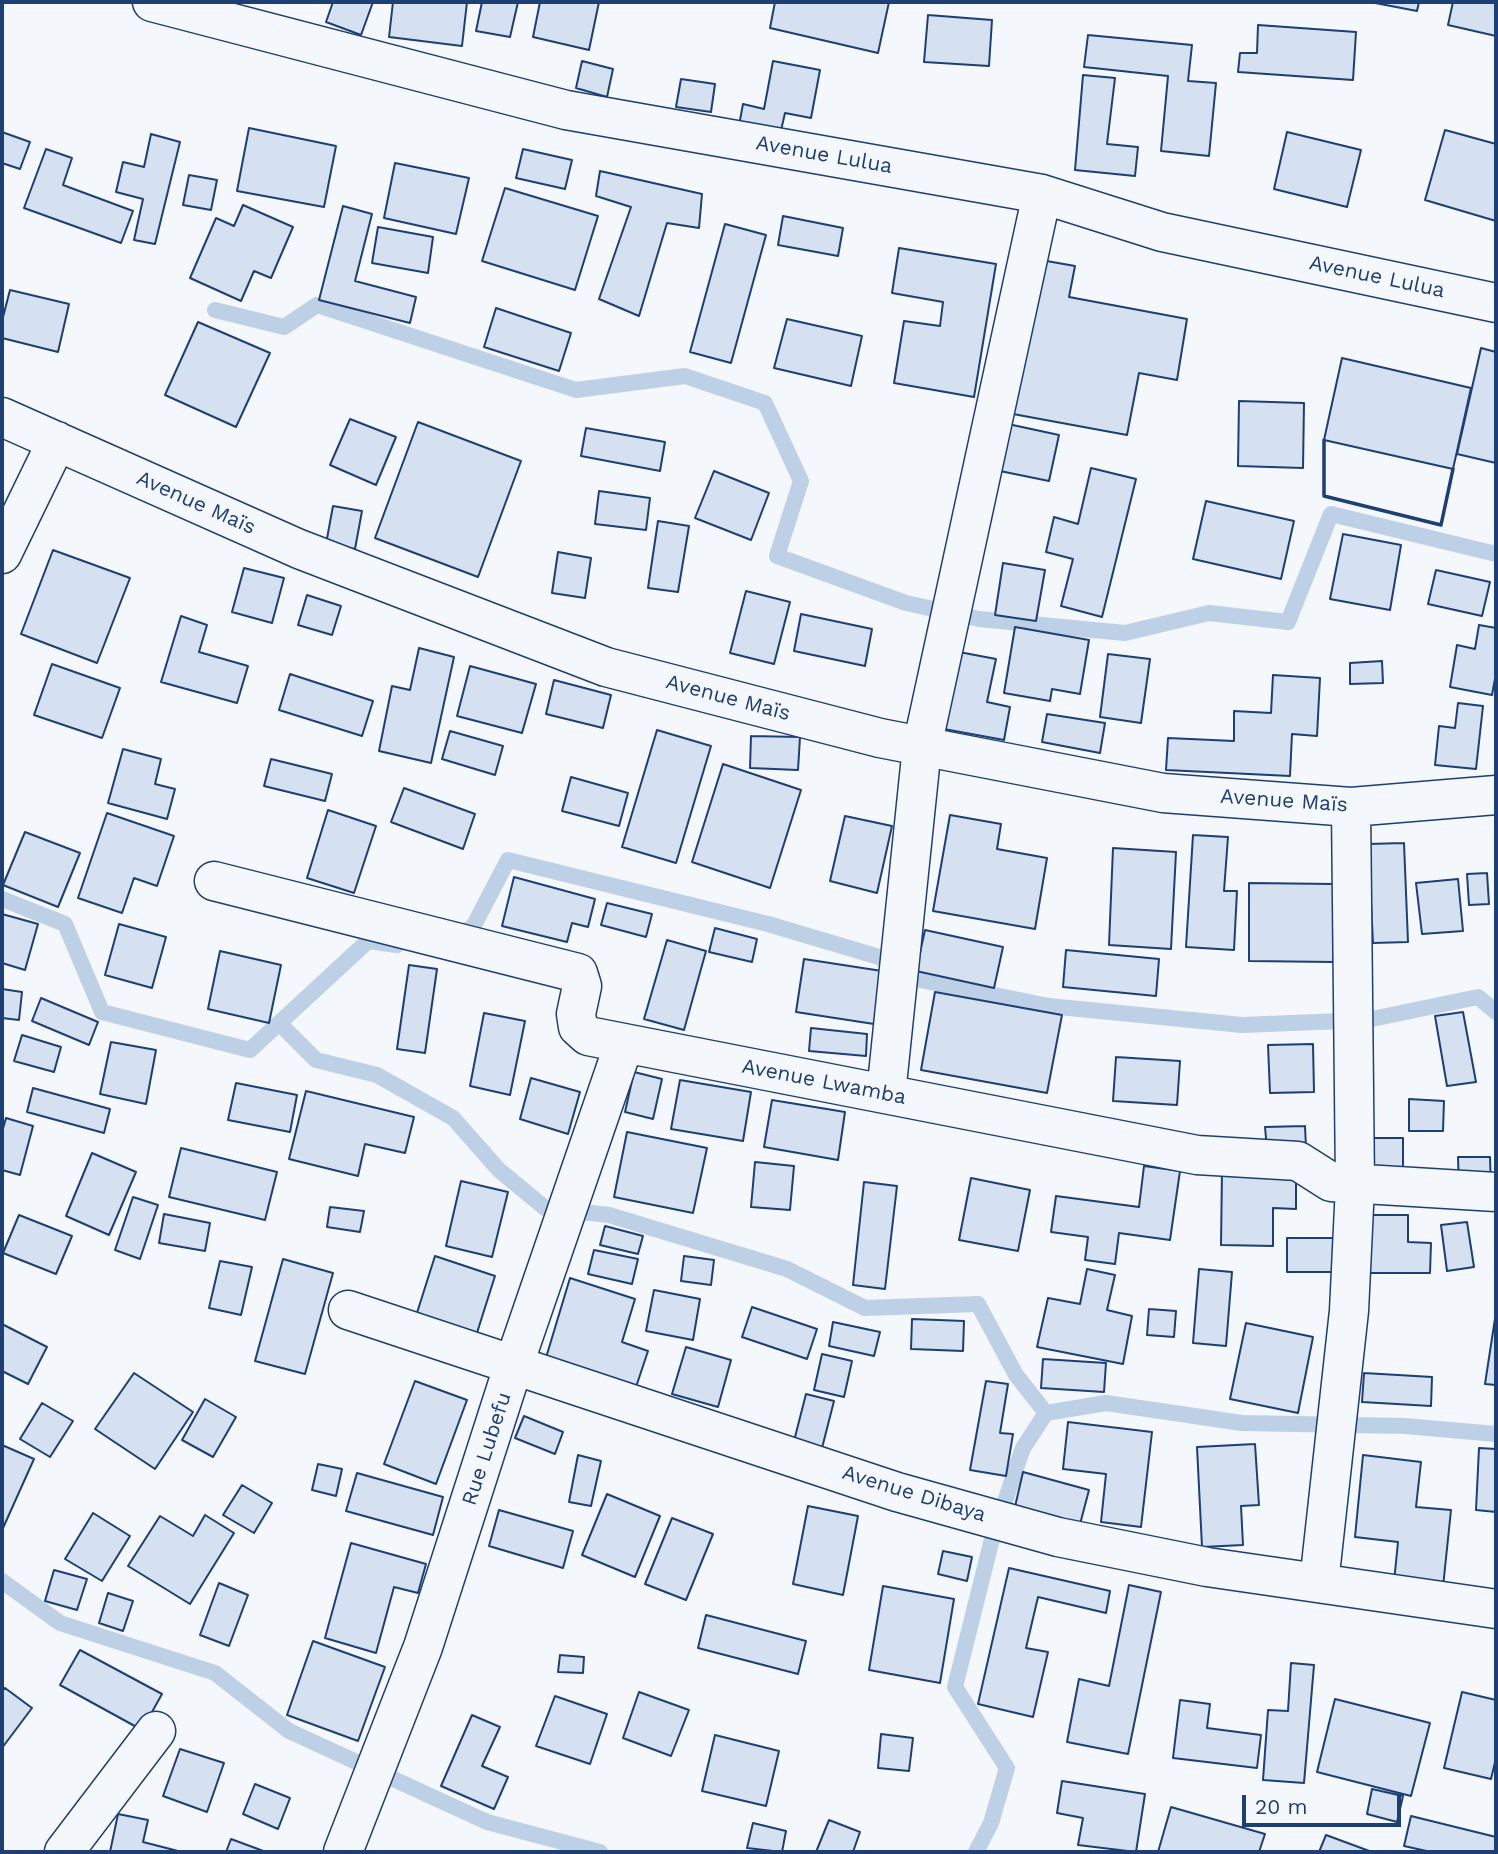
<!DOCTYPE html>
<html>
<head>
<meta charset="utf-8">
<style>
  body { margin:0 }
  #map { position:relative; width:1498px; height:1854px; overflow:hidden; background:#f4f7fb; font-family:"Work Sans",sans-serif }
  canvas { display:block }
  .frame { position:absolute; inset:0; border:4px solid #1d3f73; pointer-events:none }
  .scale { position:absolute; left:1242px; top:1795px; width:159px; height:32px; box-sizing:border-box; border:4px solid #1d3f73; border-top:0; padding-left:9px; font-size:21px; line-height:24px; white-space:nowrap; color:#1d3f73; -webkit-text-stroke:5px #f4f7fb; paint-order:stroke }
</style>
</head>
<body>
<div id="map">
<canvas width="1498" height="1854"></canvas>
<div class="frame"></div>
<div class="scale">20 m</div>
</div>
<script>
const context = document.querySelector('canvas').getContext('2d');
context.lineJoin = 'round';
function toPath(rows) {
  const path = new Path2D();
  for (const r of rows) {
    path.moveTo(r[0], r[1]);
    for (let i = 2; i < r.length; i += 2) path.lineTo(r[i], r[i + 1]);
  }
  return path;
}
function trace(path, color, width, dash) {
  context.strokeStyle = color;
  context.lineWidth = width;
  context.lineCap = dash ? 'butt' : 'round';
  context.setLineDash(dash || []);
  context.stroke(path);
}
function fill(path, color) {
  context.fillStyle = color;
  context.fill(path, 'evenodd');
}
function label(font, color, halo, rows, align = 'center') {
  context.font = font + ' "Work Sans",sans-serif';
  context.lineWidth = 5;
  context.setLineDash([]);
  context.textBaseline = 'middle';
  context.strokeStyle = halo;
  context.fillStyle = color;
  for (const [text, x, y, turn = 0] of rows) {
    context.save();
    context.translate(x, y);
    context.rotate((+turn || 0) * Math.PI / 180);
    context.textAlign = isNaN(turn) ? turn : align;
    if (halo) context.strokeText(text, 0, 0);
    context.fillText(text, 0, 0);
    context.restore();
  }
}
trace(toPath([
  [215,310,284,327,317,305,576,390,685,376,765,403,801,481,777,556,906,603,979,619,1125,633,1209,613,1288,622,1331,514,1496,554],
  [2,899,65,924,102,1012,250,1050,368,941,397,945],
  [455,935,473,927,508,860,768,924,879,957,910,978,1049,1006,1242,1025,1367,1020,1478,997,1496,1012],
  [279,1023,316,1060,377,1075,453,1118,499,1170,545,1208,609,1215,787,1269,865,1308,978,1304,1016,1375,1046,1413],
  [2,1581,60,1623,215,1673,289,1731,487,1822,600,1852],
  [976,1852,991,1823,1007,1768,955,1687,991,1543,1023,1448,1046,1413,1106,1403,1242,1423,1405,1426,1496,1434]
]), '#bed0e5', 16);
const building = toPath([
  [333,2,373,2,361,35,326,22,333,2],
  [393,2,467,2,462,46,389,37,393,2],
  [482,2,518,2,510,37,476,31,482,2],
  [540,2,599,2,589,50,533,37,540,2],
  [775,2,889,2,878,53,770,28,775,2],
  [1370,2,1419,2,1417,11,1370,2],
  [1453,2,1496,2,1496,36,1448,25,1453,2],
  [928,15,992,20,989,66,924,62,928,15],
  [1258,25,1356,32,1353,80,1238,72,1240,53,1257,53,1258,25],
  [1088,35,1192,45,1188,81,1216,83,1209,156,1161,151,1168,76,1084,67,1088,35],
  [582,61,613,69,607,97,576,88,582,61],
  [773,61,820,70,811,118,785,113,779,139,738,131,743,104,764,109,773,61],
  [1083,75,1115,78,1107,144,1138,147,1135,176,1075,170,1083,75],
  [681,79,715,84,711,112,676,107,681,79],
  [249,128,336,146,324,207,237,191,249,128],
  [1445,130,1496,144,1496,221,1425,200,1445,130],
  [2,132,30,142,20,169,2,163,2,132],
  [1287,132,1361,150,1347,207,1274,189,1287,132],
  [151,134,180,142,155,244,134,240,143,199,116,192,123,162,144,167,151,134],
  [46,149,72,158,63,185,133,211,121,243,24,208,46,149],
  [523,149,572,160,565,189,516,178,523,149],
  [395,163,469,178,456,234,384,218,395,163],
  [600,171,702,194,699,228,667,223,639,316,599,299,631,207,596,196,600,171],
  [189,175,217,180,211,210,183,205,189,175],
  [505,188,598,216,575,290,482,261,505,188],
  [243,205,293,227,271,278,254,271,241,301,190,278,216,218,234,226,243,205],
  [343,206,372,214,355,281,416,297,410,323,319,300,343,206],
  [783,216,843,228,838,256,778,245,783,216],
  [725,224,766,235,731,363,690,352,725,224],
  [378,227,433,237,428,273,372,263,378,227],
  [899,248,996,264,974,397,894,383,904,321,940,326,943,302,892,293,899,248],
  [1041,260,1075,266,1069,297,1187,319,1177,380,1139,373,1127,435,1013,414,1041,260],
  [10,290,69,304,58,352,2,338,2,321,10,290],
  [496,308,571,333,559,371,484,347,496,308],
  [787,319,862,336,851,386,774,368,787,319],
  [198,322,270,353,236,427,165,395,198,322],
  [1481,348,1496,352,1496,463,1457,454,1481,348],
  [1342,358,1471,388,1453,469,1324,440,1342,358],
  [1239,401,1304,403,1303,468,1238,466,1239,401],
  [350,419,396,437,376,485,330,465,350,419],
  [418,422,521,461,478,577,375,538,418,422],
  [1008,424,1059,435,1049,481,1000,471,1008,424],
  [586,428,665,442,660,471,581,456,586,428],
  [1091,468,1136,479,1102,617,1061,606,1073,559,1046,552,1054,517,1078,524,1091,468],
  [714,471,769,493,751,540,695,518,714,471],
  [599,491,650,498,646,530,595,524,599,491],
  [1206,501,1294,521,1281,579,1193,559,1206,501],
  [333,506,362,511,355,549,326,544,333,506],
  [658,521,689,526,678,592,648,588,658,521],
  [1343,534,1401,545,1390,610,1330,599,1343,534],
  [53,550,130,578,97,663,21,634,53,550],
  [558,552,591,558,585,598,552,593,558,552],
  [1003,563,1045,570,1036,621,995,615,1003,563],
  [244,568,284,578,272,623,232,612,244,568],
  [1436,570,1490,582,1482,616,1428,604,1436,570],
  [746,591,790,602,774,664,730,653,746,591],
  [307,595,341,606,332,635,298,625,307,595],
  [801,614,872,629,865,666,794,651,801,614],
  [181,616,207,625,199,652,248,666,237,703,161,682,181,616],
  [1479,625,1496,628,1496,673,1492,695,1450,687,1457,645,1475,649,1479,625],
  [1015,627,1089,640,1080,694,1052,689,1050,701,1004,693,1015,627],
  [419,648,454,657,431,763,379,751,392,686,410,690,419,648],
  [959,652,996,659,987,702,1010,707,1004,740,944,729,959,652],
  [1108,654,1150,659,1141,723,1100,717,1108,654],
  [1382,661,1383,683,1350,684,1350,663,1382,661],
  [52,664,120,688,102,738,34,715,52,664],
  [470,666,536,684,522,733,457,716,470,666],
  [290,674,373,701,362,736,279,710,290,674],
  [1273,675,1320,678,1317,736,1292,734,1290,776,1166,770,1168,738,1234,741,1234,711,1271,713,1273,675],
  [554,680,611,695,603,728,546,714,554,680],
  [1458,703,1483,706,1476,769,1435,765,1439,726,1455,728,1458,703],
  [1047,714,1105,723,1100,753,1042,742,1047,714],
  [657,730,711,746,676,863,622,847,657,730],
  [450,731,503,746,495,775,442,759,450,731],
  [751,736,800,737,798,770,750,768,751,736],
  [123,749,161,759,155,784,175,789,167,819,108,803,123,749],
  [271,759,332,774,325,801,264,786,271,759],
  [723,764,801,790,770,888,692,862,723,764],
  [571,777,628,793,619,826,562,811,571,777],
  [404,788,475,814,463,849,391,822,404,788],
  [328,810,376,826,354,893,307,878,328,810],
  [107,813,174,836,157,886,134,878,122,913,78,898,107,813],
  [950,815,1001,824,997,849,1047,858,1035,929,933,911,950,815],
  [845,816,892,826,877,893,830,881,845,816],
  [25,832,80,853,58,907,3,885,25,832],
  [1193,835,1228,837,1224,891,1237,891,1234,950,1186,947,1193,835],
  [1404,843,1408,942,1373,943,1368,844,1404,843],
  [1113,848,1176,852,1171,949,1109,945,1113,848],
  [1487,873,1489,904,1469,905,1467,874,1487,873],
  [514,877,595,899,588,927,572,923,567,942,502,926,514,877],
  [1458,879,1463,931,1422,934,1416,883,1458,879],
  [1249,883,1334,884,1333,962,1249,961,1249,883],
  [607,903,652,914,646,937,601,925,607,903],
  [2,914,38,924,25,970,2,963,2,914],
  [119,924,166,937,152,988,105,975,119,924],
  [715,928,757,939,752,962,709,952,715,928],
  [925,930,1003,947,994,988,916,971,925,930],
  [667,940,706,951,684,1030,644,1019,667,940],
  [1066,950,1159,959,1156,996,1063,987,1066,950],
  [220,951,281,965,269,1023,208,1009,220,951],
  [804,959,882,971,874,1024,796,1012,804,959],
  [409,965,437,969,425,1053,397,1049,409,965],
  [2,989,22,992,19,1020,2,1018,2,989],
  [935,992,1062,1015,1047,1093,921,1070,935,992],
  [41,998,98,1022,89,1045,32,1021,41,998],
  [1463,1012,1476,1082,1447,1086,1435,1016,1463,1012],
  [484,1013,525,1021,510,1095,470,1086,484,1013],
  [811,1028,867,1034,866,1056,809,1051,811,1028],
  [22,1035,61,1047,54,1072,14,1061,22,1035],
  [111,1042,156,1050,146,1104,100,1094,111,1042],
  [1313,1044,1314,1092,1270,1093,1268,1045,1313,1044],
  [1116,1057,1180,1061,1177,1105,1113,1101,1116,1057],
  [634,1072,662,1079,653,1119,625,1112,634,1072],
  [531,1078,580,1092,568,1134,520,1119,531,1078],
  [680,1080,751,1092,743,1141,671,1129,680,1080],
  [236,1083,297,1095,290,1132,228,1120,236,1083],
  [33,1088,110,1109,104,1133,27,1112,33,1088],
  [306,1091,414,1117,405,1153,365,1144,358,1176,289,1159,306,1091],
  [1409,1099,1444,1101,1443,1131,1409,1131,1409,1099],
  [772,1100,845,1112,838,1160,764,1147,772,1100],
  [6,1118,33,1126,20,1175,2,1170,2,1132,6,1118],
  [1305,1126,1306,1148,1267,1150,1265,1127,1305,1126],
  [627,1132,707,1148,693,1213,614,1197,627,1132],
  [1369,1138,1403,1138,1403,1184,1369,1184,1369,1138],
  [181,1148,277,1172,265,1220,169,1197,181,1148],
  [92,1153,136,1172,109,1235,66,1216,92,1153],
  [1458,1157,1490,1157,1491,1189,1459,1190,1458,1157],
  [755,1162,794,1166,790,1210,751,1207,755,1162],
  [1144,1166,1180,1171,1170,1240,1119,1233,1115,1264,1085,1260,1088,1237,1051,1232,1056,1196,1139,1207,1144,1166],
  [1222,1170,1296,1171,1296,1209,1273,1208,1273,1246,1221,1245,1222,1170],
  [971,1178,1030,1190,1018,1251,959,1240,971,1178],
  [461,1181,508,1192,492,1257,446,1246,461,1181],
  [864,1182,897,1186,885,1289,853,1285,864,1182],
  [133,1197,158,1205,140,1259,115,1250,133,1197],
  [330,1207,364,1211,360,1232,327,1227,330,1207],
  [164,1214,210,1223,205,1251,159,1243,164,1214],
  [19,1215,72,1236,56,1274,3,1253,19,1215],
  [1367,1215,1408,1215,1408,1242,1431,1243,1430,1273,1366,1273,1367,1215],
  [1467,1222,1474,1267,1447,1271,1441,1225,1467,1222],
  [605,1226,643,1236,638,1254,600,1245,605,1226],
  [1287,1238,1338,1238,1338,1272,1287,1272,1287,1238],
  [594,1250,638,1259,632,1284,588,1274,594,1250],
  [435,1256,495,1276,476,1336,416,1316,435,1256],
  [684,1256,714,1260,711,1285,681,1281,684,1256],
  [283,1259,333,1273,305,1374,255,1361,283,1259],
  [220,1261,252,1267,241,1315,209,1308,220,1261],
  [1087,1269,1115,1275,1107,1310,1132,1316,1123,1364,1037,1347,1048,1298,1080,1304,1087,1269],
  [1199,1269,1232,1272,1226,1346,1193,1343,1199,1269],
  [570,1278,635,1299,622,1342,648,1351,635,1390,545,1361,570,1278],
  [654,1290,700,1299,693,1340,646,1331,654,1290],
  [752,1307,817,1329,807,1359,742,1337,752,1307],
  [1149,1309,1176,1311,1174,1337,1147,1335,1149,1309],
  [1496,1312,1496,1385,1485,1384,1496,1312],
  [912,1319,964,1321,963,1351,911,1349,912,1319],
  [833,1322,880,1332,874,1356,829,1346,833,1322],
  [1246,1323,1313,1337,1298,1413,1230,1399,1246,1323],
  [2,1324,47,1347,28,1384,2,1371,2,1324],
  [686,1347,731,1360,718,1407,672,1394,686,1347],
  [822,1354,852,1361,844,1397,814,1390,822,1354],
  [1043,1359,1106,1363,1104,1392,1041,1388,1043,1359],
  [134,1373,193,1412,155,1469,95,1429,134,1373],
  [1364,1373,1432,1377,1431,1406,1362,1402,1364,1373],
  [415,1381,467,1400,436,1484,384,1464,415,1381],
  [986,1381,1008,1384,1000,1433,1013,1434,1006,1476,970,1470,986,1381],
  [806,1394,834,1401,822,1448,794,1441,806,1394],
  [205,1399,236,1417,213,1457,182,1440,205,1399],
  [42,1403,73,1421,50,1457,20,1439,42,1403],
  [524,1416,563,1432,555,1454,515,1438,524,1416],
  [1068,1422,1152,1432,1141,1527,1101,1522,1106,1474,1063,1469,1068,1422],
  [1255,1444,1259,1505,1241,1506,1243,1545,1202,1547,1197,1447,1255,1444],
  [2,1445,34,1459,3,1528,2,1527,2,1445],
  [1479,1448,1496,1449,1496,1512,1476,1510,1479,1448],
  [578,1455,601,1461,591,1506,569,1502,578,1455],
  [1363,1455,1421,1462,1416,1507,1451,1510,1443,1587,1394,1582,1398,1542,1355,1537,1363,1455],
  [318,1464,342,1469,336,1496,312,1490,318,1464],
  [1023,1472,1089,1490,1079,1528,1014,1511,1023,1472],
  [357,1473,443,1497,433,1535,346,1511,357,1473],
  [242,1485,272,1503,254,1533,223,1515,242,1485],
  [607,1494,660,1516,635,1577,582,1555,607,1494],
  [808,1506,858,1516,843,1595,793,1584,808,1506],
  [499,1510,573,1531,563,1568,489,1546,499,1510],
  [93,1513,130,1536,102,1581,65,1559,93,1513],
  [205,1515,234,1533,190,1604,128,1566,160,1516,193,1536,205,1515],
  [672,1518,713,1534,686,1600,645,1584,672,1518],
  [351,1543,426,1564,418,1593,394,1587,376,1653,325,1638,351,1543],
  [943,1551,972,1557,967,1581,938,1574,943,1551],
  [1009,1568,1110,1591,1106,1613,1038,1597,1026,1648,1048,1652,1033,1717,978,1704,1009,1568],
  [54,1570,87,1579,77,1610,45,1601,54,1570],
  [219,1583,248,1595,229,1646,200,1635,219,1583],
  [1129,1585,1161,1592,1128,1754,1067,1742,1079,1679,1109,1686,1129,1585],
  [883,1586,954,1599,940,1683,869,1670,883,1586],
  [108,1593,133,1601,123,1631,99,1623,108,1593],
  [706,1615,806,1641,798,1674,698,1648,706,1615],
  [313,1641,385,1667,358,1741,287,1715,313,1641],
  [80,1650,162,1694,142,1730,60,1685,80,1650],
  [560,1655,584,1657,583,1673,558,1672,560,1655],
  [1291,1663,1314,1665,1304,1783,1263,1780,1268,1710,1288,1711,1291,1663],
  [5,1688,32,1708,2,1748,2,1691,5,1688],
  [639,1692,689,1710,671,1756,623,1738,639,1692],
  [1462,1692,1496,1700,1496,1758,1491,1779,1444,1768,1462,1692],
  [555,1696,607,1714,590,1764,536,1746,555,1696],
  [1335,1699,1430,1723,1411,1796,1317,1772,1335,1699],
  [1180,1700,1210,1704,1207,1728,1261,1735,1257,1768,1173,1758,1180,1700],
  [472,1715,500,1727,482,1766,508,1777,494,1809,441,1786,472,1715],
  [881,1734,913,1738,909,1771,878,1768,881,1734],
  [715,1735,779,1751,766,1806,702,1791,715,1735],
  [180,1749,224,1763,207,1812,163,1796,180,1749],
  [1062,1781,1145,1794,1136,1852,1078,1845,1083,1818,1057,1813,1062,1781],
  [255,1784,290,1798,278,1829,243,1814,255,1784],
  [1372,1789,1403,1796,1397,1822,1367,1814,1372,1789],
  [1171,1807,1265,1834,1259,1852,1158,1852,1171,1807],
  [118,1814,148,1820,143,1842,182,1852,110,1852,118,1814],
  [1411,1816,1496,1837,1496,1852,1431,1852,1404,1846,1411,1816],
  [829,1820,860,1832,853,1852,816,1852,829,1820],
  [753,1823,786,1831,782,1852,747,1848,753,1823],
  [1326,1835,1372,1852,1319,1852,1326,1835],
  [231,1839,266,1852,226,1852,231,1839]
]);
fill(building, '#d5e0f0');
trace(building, '#1d3f73', 2);
const minor = toPath([
  [152,2,566,110,1042,194,1162,232,1496,303],
  [2,417,299,549,606,667,880,738,1163,793,1351,807,1496,795],
  [2,554,57,441],
  [214,881,578,973,582,986,576,1014,578,1027,588,1036,1197,1155,1298,1161,1331,1182,1496,1192],
  [886,1094,922,747,1042,194],
  [348,1310,897,1492,1058,1537,1207,1567,1496,1609],
  [1319,1583,1349,1311,1355,1186,1351,807],
  [64,1852,156,1731],
  [343,1852,423,1647,513,1367,624,1044]
]);
trace(minor, '#1d3f73', 41);
trace(minor, '#f4f7fb', 38);
trace(toPath([
  [1324,440,1324,496,1441,525,1453,469]
]), '#1d3f73', 3.5);
label('21px', '#1d3f73', '#f4f7fb', [
  ["Avenue Lulua",824,155,10],
  ["Avenue Lulua",1377,277,12],
  ["Avenue Maïs",196,503,24],
  ["Avenue Maïs",728,698,15],
  ["Avenue Maïs",1284,801,4],
  ["Avenue Lwamba",824,1082,11],
  ["Rue Lubefu",487,1449,-72],
  ["Avenue Dibaya",914,1494,17]
]);
</script>
</body>
</html>
